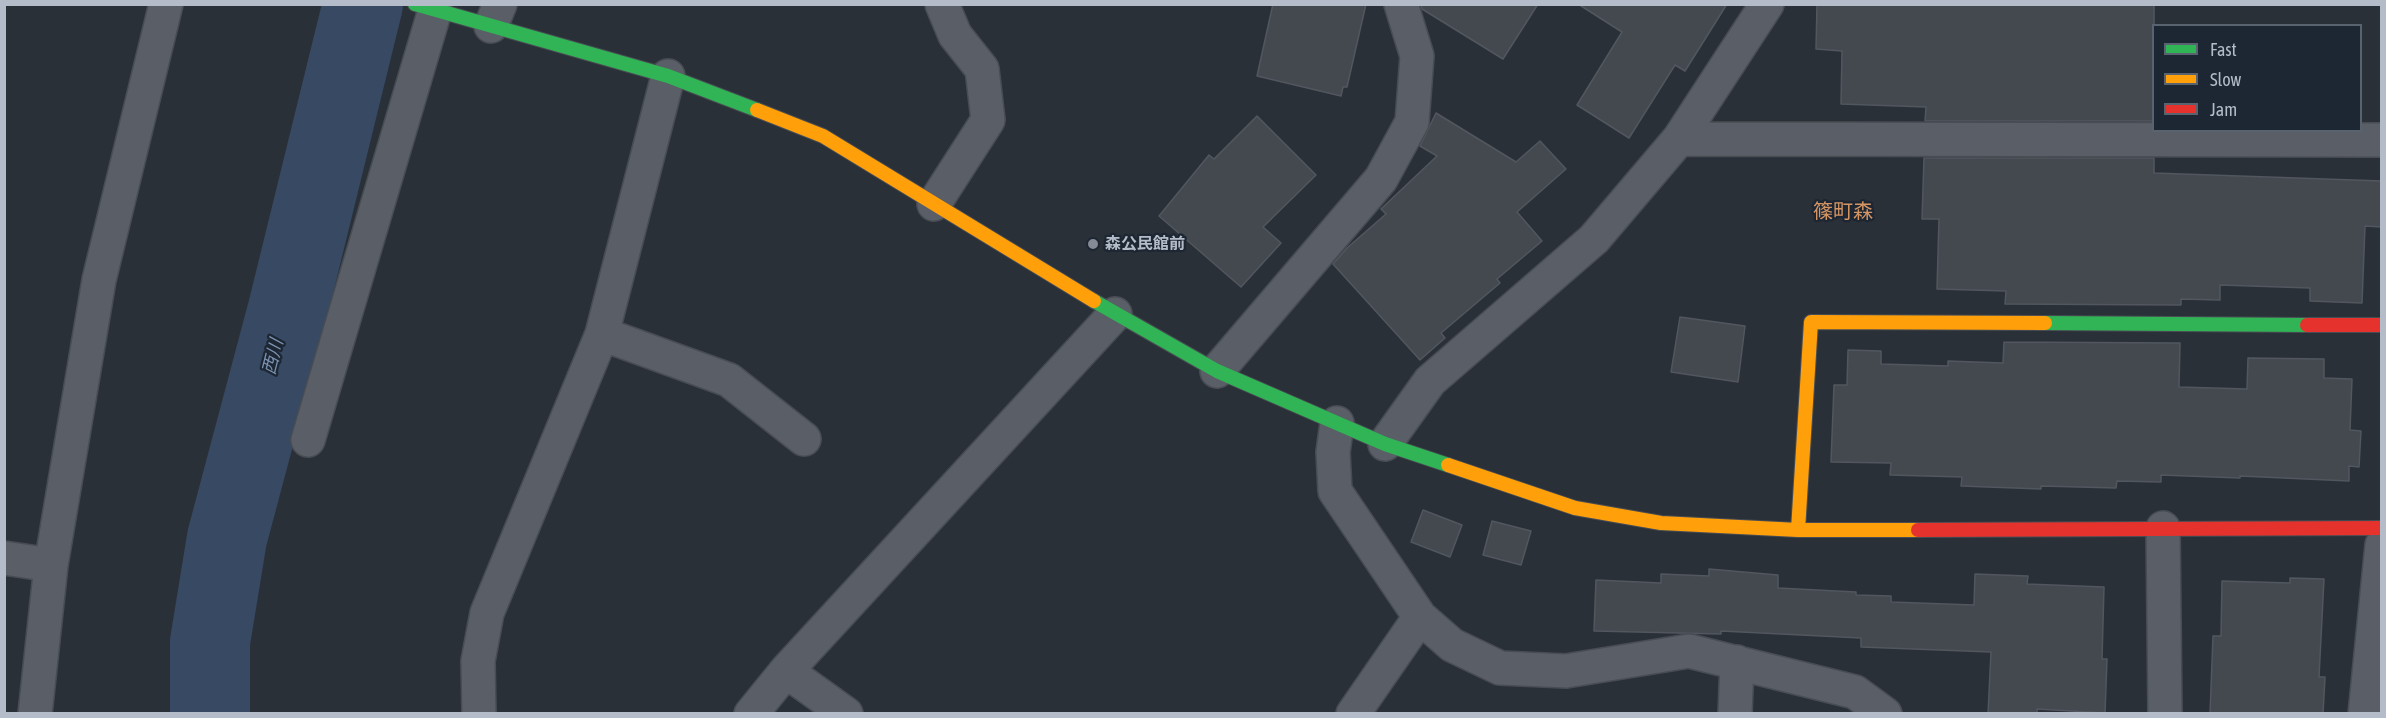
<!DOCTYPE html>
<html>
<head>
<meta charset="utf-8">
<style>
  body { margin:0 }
  #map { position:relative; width:2386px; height:718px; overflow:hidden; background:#2a3038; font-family:"Asap Condensed",sans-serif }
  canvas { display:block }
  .frame { position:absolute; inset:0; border:6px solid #b4bcc9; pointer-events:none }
  .legend { position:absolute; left:2152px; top:24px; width:210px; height:108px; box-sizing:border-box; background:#1d2633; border:2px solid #59626f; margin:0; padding:8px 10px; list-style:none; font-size:18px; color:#b4bcc9 }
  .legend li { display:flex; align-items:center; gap:12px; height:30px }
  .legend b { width:30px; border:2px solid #59626f }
</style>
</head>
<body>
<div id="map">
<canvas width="2386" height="718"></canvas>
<div class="frame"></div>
<ul class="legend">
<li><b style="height:8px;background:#30b455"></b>Fast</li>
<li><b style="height:8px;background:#ff9f0a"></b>Slow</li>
<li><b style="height:8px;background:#e5322d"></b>Jam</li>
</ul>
</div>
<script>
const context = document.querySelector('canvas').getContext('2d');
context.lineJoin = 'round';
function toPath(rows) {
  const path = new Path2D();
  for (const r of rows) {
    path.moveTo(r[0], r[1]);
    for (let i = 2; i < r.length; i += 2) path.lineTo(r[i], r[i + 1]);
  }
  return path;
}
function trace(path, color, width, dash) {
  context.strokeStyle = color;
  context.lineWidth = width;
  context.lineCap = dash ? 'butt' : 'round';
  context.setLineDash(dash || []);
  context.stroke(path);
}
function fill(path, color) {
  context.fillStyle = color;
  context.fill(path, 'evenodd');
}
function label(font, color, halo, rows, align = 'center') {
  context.font = font + ' "Asap Condensed","Noto Sans JP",sans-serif';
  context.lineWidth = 4.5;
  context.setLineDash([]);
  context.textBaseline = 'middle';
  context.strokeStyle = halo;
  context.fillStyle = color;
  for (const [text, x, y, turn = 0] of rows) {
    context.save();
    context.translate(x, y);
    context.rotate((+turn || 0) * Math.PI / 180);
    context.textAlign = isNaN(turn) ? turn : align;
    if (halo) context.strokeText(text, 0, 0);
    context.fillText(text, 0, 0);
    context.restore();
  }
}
trace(toPath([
  [210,714,210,642,227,538,288,309,363,4]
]), '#384963', 80);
const building = toPath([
  [1273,4,1366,4,1347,87,1343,87,1341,96,1257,76,1273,4],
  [1421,4,1538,4,1503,59,1422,9,1421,4],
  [1578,4,1727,4,1685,71,1675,65,1629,138,1577,105,1622,32,1578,4],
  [1817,4,2154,4,2154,121,1925,121,1926,107,1841,104,1842,51,1816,49,1817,4],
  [1436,113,1516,162,1540,141,1566,169,1517,212,1542,241,1497,279,1500,283,1441,333,1445,338,1420,360,1333,264,1347,248,1386,214,1381,209,1437,156,1420,146,1436,113],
  [1257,116,1316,175,1263,227,1281,243,1241,287,1159,216,1209,155,1214,159,1257,116],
  [1924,158,2154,158,2154,173,2382,181,2382,227,2365,226,2362,303,2310,301,2310,288,2220,285,2220,300,2181,299,2181,305,2005,304,2006,291,1937,289,1939,219,1922,219,1924,158],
  [1680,317,1745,326,1738,382,1671,372,1680,317],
  [2004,342,2180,343,2179,387,2247,389,2248,358,2324,359,2324,378,2352,379,2350,430,2361,431,2359,467,2349,466,2349,481,2240,476,2240,478,2161,475,2161,482,2117,481,2116,488,2041,486,2041,489,1961,486,1962,477,1890,475,1891,463,1831,462,1834,385,1847,385,1848,350,1881,351,1881,364,1948,366,1948,361,2003,363,2004,342],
  [1423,510,1462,525,1450,557,1411,542,1423,510],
  [1492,521,1531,531,1521,565,1483,555,1492,521],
  [1709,569,1778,575,1778,588,1856,592,1856,595,1891,596,1891,602,1974,605,1975,574,2028,576,2027,584,2104,587,2102,659,2107,659,2105,713,2037,709,2037,714,1988,714,1991,652,1861,647,1861,638,1721,631,1721,634,1594,631,1596,580,1661,583,1661,574,1709,576,1709,569],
  [2290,578,2324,579,2319,677,2325,677,2323,714,2210,714,2213,636,2221,636,2222,581,2290,583,2290,578]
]);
fill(building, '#444950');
trace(building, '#52575f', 1.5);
const street = toPath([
  [491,26,500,4],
  [1679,139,2382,140],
  [934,204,988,120,982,69,955,35,942,4],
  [602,334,729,380,804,439],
  [1217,371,1381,179,1412,122,1417,56,1401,4],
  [1337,423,1333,452,1335,491,1420,617,1452,645,1500,668,1566,671,1689,651,1855,692,1885,714],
  [308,440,435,10],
  [1385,444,1430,381,1594,239,1679,139,1767,4],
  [2163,528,2165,714],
  [4,558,51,565],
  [786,671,846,714],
  [35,714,51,565,99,280,166,4],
  [479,714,478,661,487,613,602,334,668,76],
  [751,714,786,671,1115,314],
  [1353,714,1420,617],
  [1735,714,1737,662],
  [2365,714,2382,545]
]);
const fast = toPath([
  [415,4,668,76,757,110],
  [1094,301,1217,371,1385,444,1448,465],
  [2045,323,2307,325]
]);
const slow = toPath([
  [757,110,823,136,1094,301],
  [1448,465,1575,508,1661,523,1798,530,1918,530],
  [1798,530,1811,322,2045,323]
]);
const jam = toPath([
  [2307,325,2382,325],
  [1918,530,2382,528]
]);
trace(street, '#484c53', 36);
trace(fast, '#484c53', 16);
trace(slow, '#484c53', 16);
trace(jam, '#484c53', 16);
trace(street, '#5a5e66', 33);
trace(fast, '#30b455', 14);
trace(slow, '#ff9f0a', 14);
trace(jam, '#e5322d', 14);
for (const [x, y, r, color] of [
  [1093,244,6,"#848b96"]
]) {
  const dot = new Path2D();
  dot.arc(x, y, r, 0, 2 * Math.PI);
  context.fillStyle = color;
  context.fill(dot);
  trace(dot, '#1d2633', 2);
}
label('bold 16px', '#b4bcc9', '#1d2633', [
  ["森公民館前",1105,244]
], 'left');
label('italic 18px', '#7c92b1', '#1d2633', [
  ["西川",273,357,-76]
]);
label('20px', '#d59563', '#1d2633', [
  ["篠町森",1843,212]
]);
</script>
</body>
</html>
